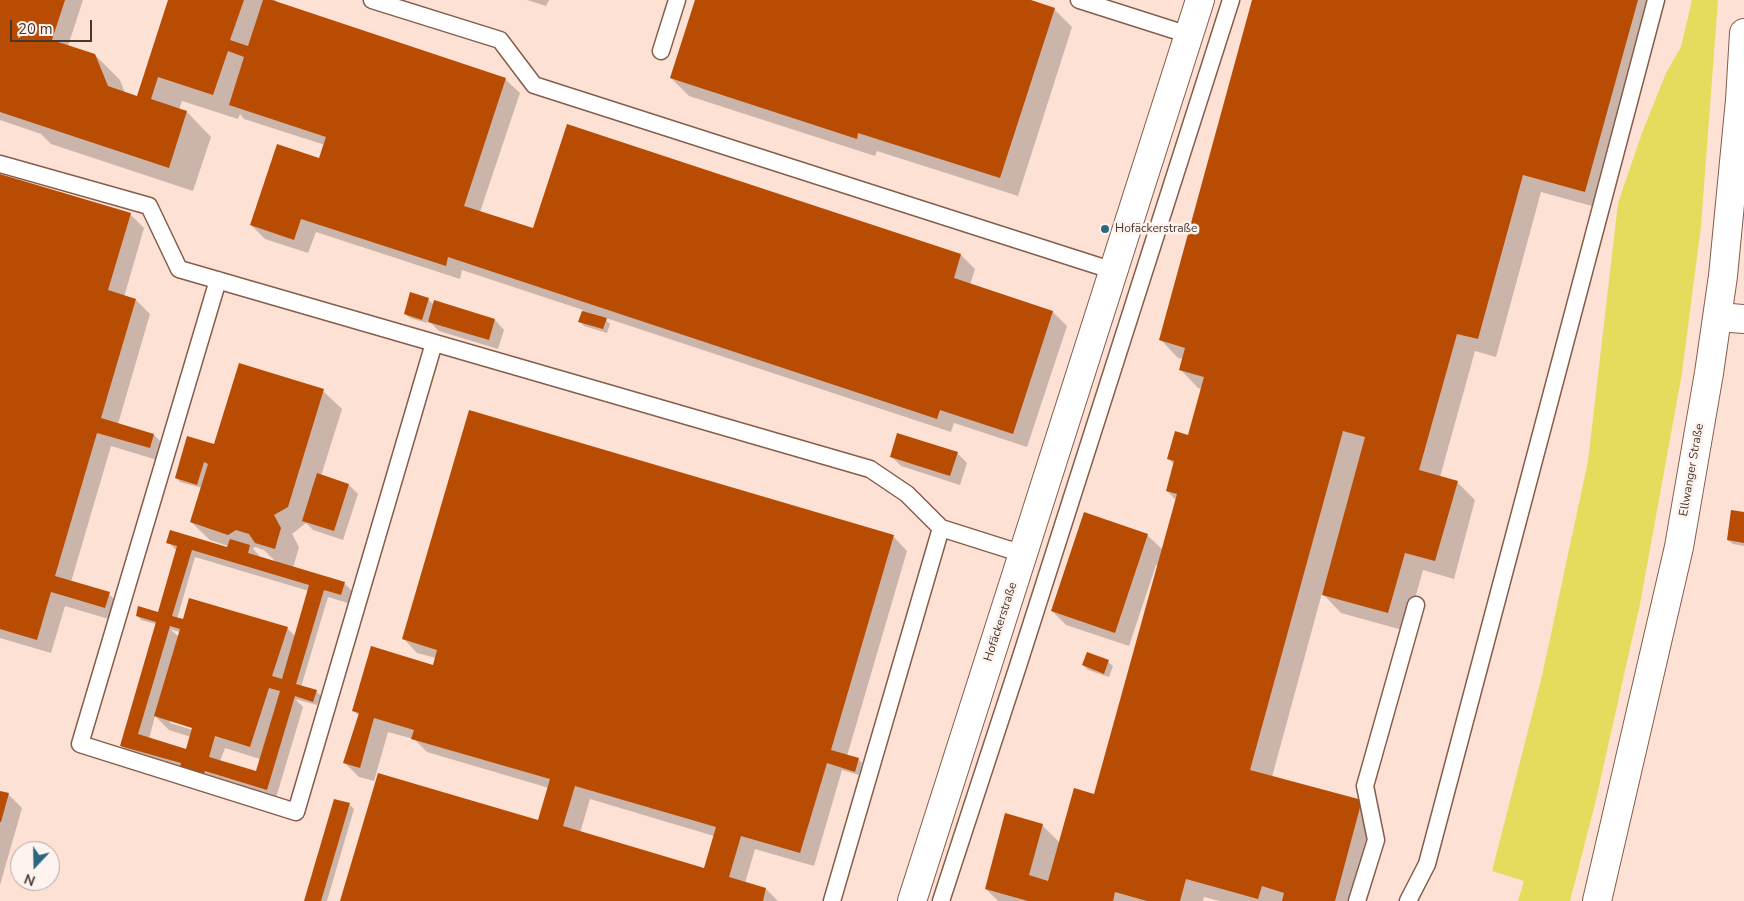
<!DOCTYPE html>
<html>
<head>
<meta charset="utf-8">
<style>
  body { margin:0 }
  #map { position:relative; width:1744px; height:901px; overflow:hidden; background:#fee1d5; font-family:"Nunito Sans",sans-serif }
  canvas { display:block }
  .north { position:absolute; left:10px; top:841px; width:50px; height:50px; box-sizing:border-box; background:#fdf3ef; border:1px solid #b5a7a2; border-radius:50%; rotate:201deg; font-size:14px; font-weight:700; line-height:20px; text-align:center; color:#48362e }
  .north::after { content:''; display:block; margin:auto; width:18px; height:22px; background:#2b697f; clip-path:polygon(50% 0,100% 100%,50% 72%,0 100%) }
  .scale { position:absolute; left:10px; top:20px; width:82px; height:22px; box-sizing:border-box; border:2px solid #48362e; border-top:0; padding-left:6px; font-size:15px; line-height:18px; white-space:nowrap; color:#48362e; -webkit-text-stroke:4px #fdf3ef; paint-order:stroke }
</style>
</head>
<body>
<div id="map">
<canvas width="1744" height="901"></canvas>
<div class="north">N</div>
<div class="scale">20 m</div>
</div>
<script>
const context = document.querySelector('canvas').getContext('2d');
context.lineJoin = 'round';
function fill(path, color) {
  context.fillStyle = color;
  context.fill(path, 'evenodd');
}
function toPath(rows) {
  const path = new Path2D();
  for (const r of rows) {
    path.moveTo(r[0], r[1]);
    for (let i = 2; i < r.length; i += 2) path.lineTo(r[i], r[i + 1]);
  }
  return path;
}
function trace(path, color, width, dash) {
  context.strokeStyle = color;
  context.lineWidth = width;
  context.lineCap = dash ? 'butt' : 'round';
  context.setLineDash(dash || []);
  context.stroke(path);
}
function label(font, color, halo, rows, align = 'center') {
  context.font = font + ' "Nunito Sans",sans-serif';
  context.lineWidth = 5;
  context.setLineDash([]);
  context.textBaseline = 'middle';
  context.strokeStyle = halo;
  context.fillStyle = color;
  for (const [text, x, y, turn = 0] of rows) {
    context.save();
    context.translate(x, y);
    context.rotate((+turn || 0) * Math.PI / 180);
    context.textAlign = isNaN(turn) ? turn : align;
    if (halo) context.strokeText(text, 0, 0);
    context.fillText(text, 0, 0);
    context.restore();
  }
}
fill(toPath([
  [1692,0,1718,0,1701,226,1682,373,1640,604,1595,804,1570,901,1518,901,1524,881,1492,871,1542,676,1588,461,1618,203,1642,133,1666,73,1681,47]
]), '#e5dc5d');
fill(toPath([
  [0,0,83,0,68,46,95,55,120,80,125,93,138,97,170,0,276,0,275,2,505,79,520,93,480,212,534,230,568,125,961,255,975,269,970,285,1053,312,1067,326,1027,447,954,423,951,432,603,317,610,324,607,333,584,326,580,321,583,310,462,270,460,279,316,232,308,253,265,239,251,225,320,159,325,145,244,119,240,114,238,119,182,101,179,110,187,112,211,137,193,191,51,144,41,134,0,120],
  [527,0,549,0,546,6],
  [697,0,1027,0,1054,9,1072,27,1018,196,877,151,875,156,689,96,671,78],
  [1253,0,1661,0,1603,209,1541,192,1496,357,1475,351,1440,477,1457,482,1475,500,1454,579,1423,570,1406,631,1341,613,1322,593,1272,777,1362,802,1380,820,1358,901,1220,901,1204,897,1203,901,998,901,986,889,1042,825,1060,843,1095,796,1158,566,1156,565,1129,646,1066,625,1052,611,1147,535,1163,550,1176,500,1167,491,1174,465,1169,459,1189,436,1202,389,1198,388,1180,369,1183,359,1178,358,1160,339],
  [0,176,130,214,144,228,124,297,136,300,150,314,118,424,154,435,168,449,164,462,111,446,71,582,109,594,123,608,119,622,65,606,51,653,0,638],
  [428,299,434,305,435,302,495,320,504,330,498,349,439,331,428,320,427,323,410,318,405,314],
  [323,391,342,409,321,476,349,485,358,494,343,540,313,530,306,523,292,534,299,547,293,568,344,583,354,593,351,604,328,597,301,687,316,691,321,696,317,705,295,699,303,707,276,798,130,755,121,745,156,624,141,620,137,615,159,614,177,551,168,542,227,548,228,546,210,540,191,522,202,488,180,482,176,478,215,446],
  [255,547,264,550,277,563,258,557,259,555,253,549],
  [195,557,309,591,296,637,287,628,183,622,177,619],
  [170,629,180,632,179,637],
  [155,716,169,730,191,737,186,751,149,739],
  [170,720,200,730,199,732,170,723],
  [225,748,260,759,256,772,220,761],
  [957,453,967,463,960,485,901,466,891,456],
  [1744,513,1744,546,1733,544,1728,540],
  [893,536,907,551,847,756,858,759,862,763,859,775,842,770,814,866,755,849,745,883,766,889,778,901,341,901,539,822,549,788,427,752,414,739,388,732,374,781,359,777,345,763,359,716,354,711,434,666,436,658,417,653,403,638],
  [590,799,714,836,704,870,580,833],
  [1108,662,1113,666,1109,677,1088,670,1083,665],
  [0,789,0,792,8,794,22,808,0,885],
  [350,805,354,809,327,901,305,901]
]), '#0003');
fill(toPath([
  [0,0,65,0,52,40,95,54,108,86,137,96,168,0,244,0,230,40,248,46,263,0,272,0,506,78,464,206,533,228,567,124,961,254,954,278,1053,311,1013,434,940,410,937,419,448,257,446,266,301,219,294,240,250,225,277,144,319,158,326,137,229,105,244,57,228,51,213,95,158,77,151,99,187,111,169,168,0,112],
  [695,0,1031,0,1055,8,1000,178,858,133,857,139,670,78],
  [1252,0,1638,0,1585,192,1523,175,1478,339,1457,334,1419,470,1458,481,1435,561,1405,553,1388,613,1322,595,1365,437,1343,431,1250,770,1362,800,1335,901,1282,901,1284,893,1262,886,1258,899,1186,879,1180,901,1147,901,1115,892,1113,901,1028,901,985,889,1005,813,1043,824,1029,875,1048,881,1074,788,1094,794,1177,494,1166,491,1174,461,1167,459,1175,431,1188,435,1204,377,1179,370,1185,348,1159,340],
  [0,174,131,213,108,290,136,299,101,418,154,434,150,448,97,433,55,576,110,592,105,608,51,592,37,640,0,629],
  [410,292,429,298,422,320,404,314],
  [434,300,495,319,489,340,428,322],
  [582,311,607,318,603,329,578,322],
  [239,363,324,389,288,507,274,515,281,528,275,549,255,543,249,534,236,530,228,535,190,522,208,464,204,462,197,485,175,478,187,436,214,444],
  [469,410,894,535,831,750,859,758,855,772,827,763,800,853,741,836,729,877,766,888,763,901,340,901,378,773,538,820,550,779,411,739,414,730,374,718,360,768,343,763,359,713,352,711,371,646,433,665,437,650,402,639],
  [575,786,716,827,704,868,563,826],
  [897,433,958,452,950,476,890,457],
  [317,473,349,484,334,531,302,521],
  [1731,510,1744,512,1744,543,1727,540],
  [1084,512,1148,534,1115,633,1051,611],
  [170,530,227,547,230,539,250,545,248,553,345,582,341,595,324,590,296,684,317,690,313,702,295,696,267,790,205,771,203,777,179,770,181,763,120,746,156,622,136,616,138,606,158,612,177,546,166,543],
  [192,550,309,585,282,679,272,676,288,627,189,598,183,619,172,616],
  [170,626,180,629,154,716,192,728,186,749,138,734],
  [269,688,280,691,256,771,209,757,215,736,250,747],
  [1087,652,1109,660,1104,674,1082,665],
  [0,791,9,793,1,822,0,822],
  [334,799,350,803,321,901,304,901]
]), '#b84c02');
const lane = toPath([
  [372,0,500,40,534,85,1114,271],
  [1079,0,1189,35],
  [661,51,677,0],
  [0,164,149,206,179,269,870,469,907,494,941,528,1023,554],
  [218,280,80,744,296,812,434,343],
  [832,901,941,528],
  [941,901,1017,669,1231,0],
  [1357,901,1376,840,1365,786,1416,605],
  [1408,901,1427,864,1656,0]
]);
const street = toPath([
  [912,901,1200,0]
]);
const secondary = toPath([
  [1718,317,1744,319]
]);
const primary = toPath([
  [1597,901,1679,547,1709,373,1723,276,1740,100,1744,33]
]);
trace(lane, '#855d4b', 19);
trace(street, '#855d4b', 30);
trace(secondary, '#855d4b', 30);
trace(primary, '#855d4b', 30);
trace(lane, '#fff', 16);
trace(street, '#fff', 28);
trace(secondary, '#fff', 28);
trace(primary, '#fff', 28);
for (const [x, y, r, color] of [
  [1105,229,5,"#2b697f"]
]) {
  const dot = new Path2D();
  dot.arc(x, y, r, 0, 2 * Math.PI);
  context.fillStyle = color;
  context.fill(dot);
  trace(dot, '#fdf3ef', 2);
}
label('12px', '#48362e', '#fdf3ef', [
  ["Hofäckerstraße",1115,229]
], 'left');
label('12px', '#48362e', '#fdf3ef', [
  ["Ellwanger Straße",1692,470,-80],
  ["Hofäckerstraße",1001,622,-72]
]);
</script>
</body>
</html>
